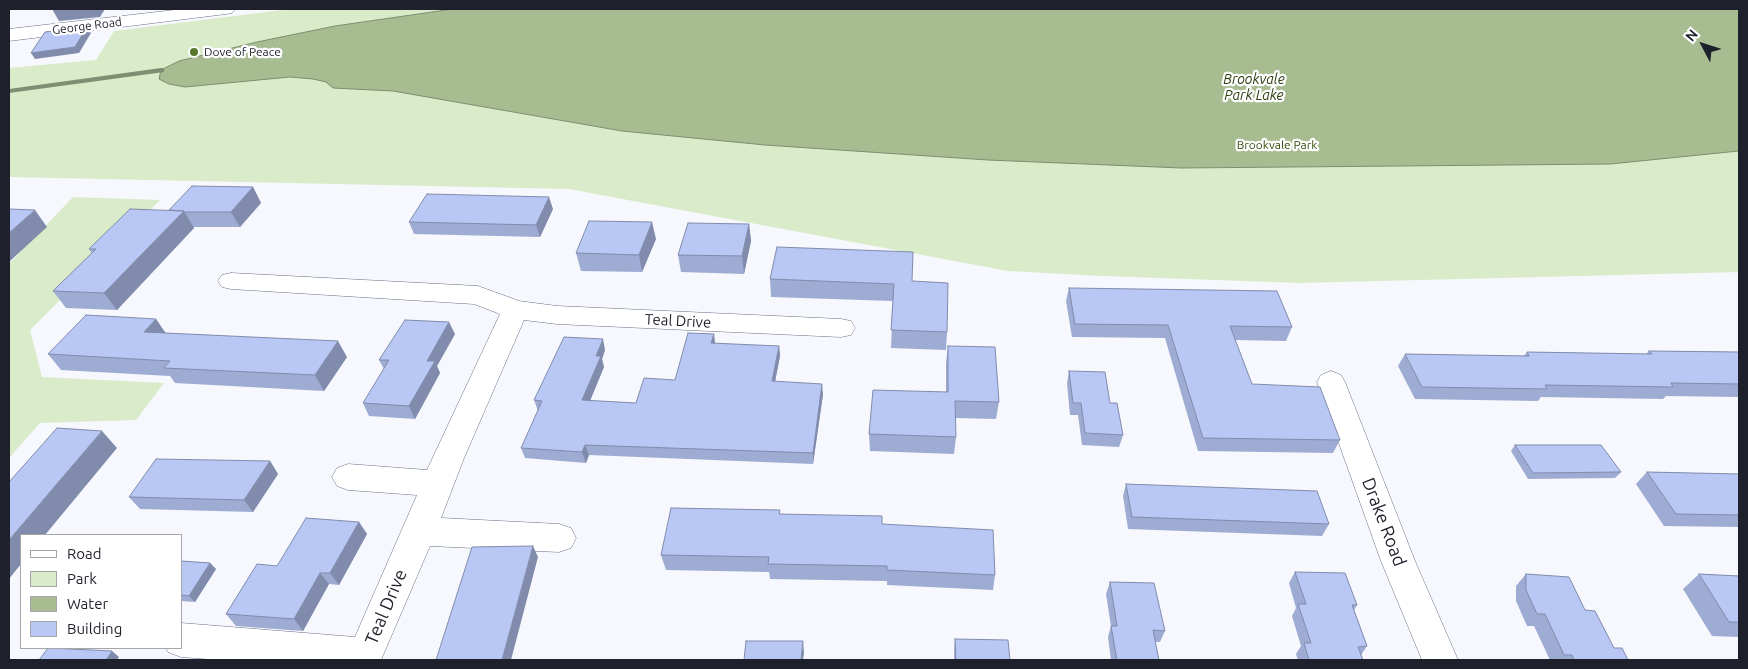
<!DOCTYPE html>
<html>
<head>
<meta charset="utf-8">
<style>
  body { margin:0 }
  #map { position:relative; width:1748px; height:669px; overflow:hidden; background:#f6f8fd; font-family:Ubuntu,sans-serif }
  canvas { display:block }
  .frame { position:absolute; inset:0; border:10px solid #1e212b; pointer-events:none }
  .legend { position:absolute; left:20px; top:534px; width:162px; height:115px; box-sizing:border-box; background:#fff; border:1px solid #a5a6aa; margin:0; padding:6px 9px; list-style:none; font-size:15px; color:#1e212b }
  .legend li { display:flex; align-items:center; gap:10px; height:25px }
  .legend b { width:25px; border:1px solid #a5a6aa }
  .north { position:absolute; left:1678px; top:20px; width:50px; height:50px; -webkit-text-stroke:4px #fff; paint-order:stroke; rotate:310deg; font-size:14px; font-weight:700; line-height:20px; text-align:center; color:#1e212b }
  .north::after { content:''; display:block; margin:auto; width:18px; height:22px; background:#1e212b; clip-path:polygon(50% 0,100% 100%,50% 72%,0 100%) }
</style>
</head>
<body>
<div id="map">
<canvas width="1748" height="669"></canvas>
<div class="frame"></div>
<ul class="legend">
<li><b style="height:6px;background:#fff"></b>Road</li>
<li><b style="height:14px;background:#d9ebc8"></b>Park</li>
<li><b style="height:14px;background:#a7bc91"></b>Water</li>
<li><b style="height:14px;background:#b8c7f4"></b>Building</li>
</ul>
<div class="north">N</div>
</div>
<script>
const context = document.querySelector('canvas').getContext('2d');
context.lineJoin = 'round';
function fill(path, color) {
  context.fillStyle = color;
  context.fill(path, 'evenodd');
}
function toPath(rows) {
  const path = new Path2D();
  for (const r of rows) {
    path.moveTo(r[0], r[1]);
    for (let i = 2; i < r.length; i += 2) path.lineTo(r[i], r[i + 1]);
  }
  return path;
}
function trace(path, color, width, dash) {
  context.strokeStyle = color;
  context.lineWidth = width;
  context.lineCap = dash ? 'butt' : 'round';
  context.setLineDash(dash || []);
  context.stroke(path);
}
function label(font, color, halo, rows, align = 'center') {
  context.font = font + ' Ubuntu,sans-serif';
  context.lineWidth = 4.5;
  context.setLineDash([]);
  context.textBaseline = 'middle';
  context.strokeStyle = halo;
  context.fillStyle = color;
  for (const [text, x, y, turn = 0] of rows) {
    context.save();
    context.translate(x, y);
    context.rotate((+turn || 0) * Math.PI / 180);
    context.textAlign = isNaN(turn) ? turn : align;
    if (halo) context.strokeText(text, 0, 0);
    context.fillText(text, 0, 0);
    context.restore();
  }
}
fill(toPath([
  [290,9,1739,9,1739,272,1300,283,1103,276,1008,271,569,189,9,177,9,68,96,60,114,31],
  [73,197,160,200,30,330,42,377,164,383,136,420,40,423,9,458,9,264]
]), '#d9ebc8');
const water = toPath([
  [453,9,1739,9,1739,151,1610,164,1398,166,1181,168,988,160,765,145,622,131,393,91,333,88,326,82,313,79,290,77,185,87,169,84,159,79,161,70,179,61,257,42,335,26,453,9]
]);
fill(water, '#a7bc91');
trace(water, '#7e8e72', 1);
fill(toPath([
  [161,68,164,68,164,72,9,93,9,89,161,68]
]), '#7e8e72');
const street = toPath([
  [183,9,235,9,232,13,226,14,9,41,9,29,183,9],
  [231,273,478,286,519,301,557,306,841,319,851,321,855,328,851,335,841,337,557,324,524,320,464,458,441,518,559,524,571,528,576,538,571,548,559,552,430,546,381,660,221,660,181,657,168,652,166,648,181,648,181,623,355,637,417,495,348,490,337,486,332,477,337,468,348,464,427,470,500,314,474,304,231,289,222,287,218,281,222,275,231,273],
  [1331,371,1341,375,1345,382,1415,561,1458,660,1422,660,1381,561,1317,382,1321,375,1331,371]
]);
trace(street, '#687086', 1);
fill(street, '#fff');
fill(toPath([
  [253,187,261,203,240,227,194,227,194,228,117,310,66,308,53,291,92,253,89,249,169,210],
  [553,209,540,237,414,234,409,222],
  [749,224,751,241,744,274,681,272,678,255],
  [656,239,642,272,581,271,576,253],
  [770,279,912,281,947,332,946,350,891,348,893,301,771,297],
  [1069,288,1292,327,1286,341,1235,340,1252,384,1340,440,1333,453,1198,451,1165,338,1072,337,1066,301],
  [156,319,165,333,347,357,324,391,175,383,170,376,61,370,48,354],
  [455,334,437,366,440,373,415,419,369,416,363,403,384,369,379,360],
  [714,334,715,344,779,346,780,356,775,382,823,394,813,464,589,455,586,463,525,458,521,448,538,411,534,400,605,350,602,359,604,367,590,401,636,403,675,380],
  [948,346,999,402,996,419,955,418,956,437,954,454,870,451,869,434,946,392,946,363],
  [1649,351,1739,352,1739,397,1666,396,1663,399,1541,397,1538,401,1415,399,1398,366,1405,354,1524,356,1527,352,1646,354],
  [1069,371,1110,403,1123,435,1119,447,1082,445,1078,415,1070,415,1067,383],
  [1515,445,1621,472,1615,478,1528,479,1511,451],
  [270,461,278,474,253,512,140,509,129,497],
  [1647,472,1739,474,1739,527,1664,526,1636,484],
  [1126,484,1329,524,1322,536,1128,529,1123,496],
  [780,514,882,524,995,575,993,590,887,585,887,581,770,579,769,572,666,570,661,555],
  [359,522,367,534,339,585,329,584,303,631,236,626,226,614,277,566],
  [181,561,210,563,216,569,195,602,181,601],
  [1295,572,1357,605,1354,610,1367,646,1361,655,1363,660,1298,660,1296,654,1301,646,1292,616,1296,608,1289,583],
  [1526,574,1585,610,1614,648,1628,660,1550,660,1534,626,1527,626,1516,601,1516,586],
  [1699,574,1739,576,1739,637,1712,636,1683,589],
  [1110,582,1165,631,1160,642,1155,642,1159,660,1111,660,1108,637,1111,626,1106,594],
  [955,639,1010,660,954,660,954,650]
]), '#9eabd2');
fill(toPath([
  [52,9,105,9,100,17,59,21],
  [87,27,91,33,79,53,35,59,31,53],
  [253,187,261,203,240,227,231,212],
  [549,197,553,209,540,237,536,225],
  [35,210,47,227,9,262,9,233],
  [184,211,194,228,117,310,104,293],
  [652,222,656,239,642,272,639,255],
  [749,224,751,241,744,274,742,256],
  [156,319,167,335,144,332],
  [449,322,455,334,437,366,440,373,415,419,409,406,427,361],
  [714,334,715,344,711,343],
  [603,339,605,350,602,359,604,367,586,410,582,400,596,356],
  [338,341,347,357,324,391,315,375],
  [779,346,780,356,773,392,772,381],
  [822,384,823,394,813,464,813,453],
  [102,431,117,448,45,535,21,535,21,564,9,579,9,540],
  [585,445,589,455,586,463,582,452],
  [270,461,278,474,253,512,244,500],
  [359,522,367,534,339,585,330,573],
  [533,546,538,557,511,660,502,660],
  [210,563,216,569,195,602,189,596],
  [320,573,329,584,303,631,294,619],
  [803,641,804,653,803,660,801,660],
  [112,651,119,657,117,660,106,660]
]), '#818bab');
const building = toPath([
  [87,27,75,47,31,53,45,32,87,27],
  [192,186,253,187,231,212,183,212,184,211,169,210,192,186],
  [427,194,549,197,536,225,409,222,427,194],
  [9,209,35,210,9,233,9,209],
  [130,209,184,211,104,293,53,291,96,249,89,249,130,209],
  [589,221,652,222,639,255,576,253,589,221],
  [688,223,749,224,742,256,678,255,688,223],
  [777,247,913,252,912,281,948,283,947,332,891,330,894,284,770,279,777,247],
  [1069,288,1277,291,1292,327,1230,326,1252,384,1320,387,1340,440,1203,438,1168,325,1075,324,1069,288],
  [86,315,156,319,144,332,338,341,315,375,164,368,170,361,48,354,86,315],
  [405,320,449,322,427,361,435,361,409,406,363,403,389,360,379,360,405,320],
  [688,333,714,334,711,343,779,346,772,381,822,384,813,453,585,445,582,452,521,448,542,401,534,400,564,337,603,339,596,356,601,356,582,400,636,403,644,378,675,380,688,333],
  [948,346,995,347,999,402,955,401,956,437,869,434,873,390,948,392,948,346],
  [1649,351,1739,352,1739,384,1671,383,1673,387,1545,385,1547,389,1422,387,1405,354,1529,356,1527,352,1652,354,1649,351],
  [1069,371,1105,372,1110,403,1117,403,1123,435,1085,433,1081,403,1073,403,1069,371],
  [57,428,102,431,9,540,9,482,57,428],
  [1515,445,1601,445,1621,472,1533,473,1515,445],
  [156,459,270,461,244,500,129,497,156,459],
  [1647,472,1739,474,1739,515,1676,514,1647,472],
  [1126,484,1317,491,1329,524,1132,517,1126,484],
  [671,508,780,510,779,514,882,516,882,524,993,530,995,575,887,570,887,566,768,564,769,557,661,555,671,508],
  [306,518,359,522,330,573,320,573,294,619,226,614,257,564,277,566,306,518],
  [533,546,502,660,436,660,472,547,533,546],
  [181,561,210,563,189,596,181,595,181,561],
  [1295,572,1345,573,1357,605,1352,605,1367,646,1358,647,1363,660,1309,660,1304,643,1311,643,1298,604,1306,604,1295,572],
  [1526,574,1569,577,1585,610,1595,611,1614,648,1622,648,1628,660,1574,660,1572,655,1564,655,1545,614,1537,614,1526,590,1526,574],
  [1699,574,1739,576,1739,622,1729,622,1699,574],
  [1110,582,1154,583,1165,631,1153,630,1159,660,1117,660,1111,626,1117,626,1110,582],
  [955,639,1008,640,1010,660,956,660,955,639],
  [746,641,803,641,801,660,744,660,746,641],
  [48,648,50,648,112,651,106,660,39,660,48,648]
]);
fill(building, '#b8c7f4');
trace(building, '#818bab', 1);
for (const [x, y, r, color] of [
  [194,52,5,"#56762c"]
]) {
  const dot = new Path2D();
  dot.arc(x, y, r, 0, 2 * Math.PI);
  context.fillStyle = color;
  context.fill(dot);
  trace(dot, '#fff', 2);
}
label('12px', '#1e212b', '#fff', [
  ["George Road",87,26,-7]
]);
label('12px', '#1e212b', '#fff', [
  ["Dove of Peace",204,52]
], 'left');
label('12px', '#334d0a', '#fff', [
  ["Brookvale Park",1277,145]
]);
label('italic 14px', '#2b3f0f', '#fff', [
  ["Brookvale",1254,79],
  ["Park Lake",1254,95]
]);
label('15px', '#1e212b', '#fff', [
  ["Teal Drive",678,321,3]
]);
label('18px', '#1e212b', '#fff', [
  ["Drake Road",1384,522,69],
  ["Teal Drive",386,607,-67]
]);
</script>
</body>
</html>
